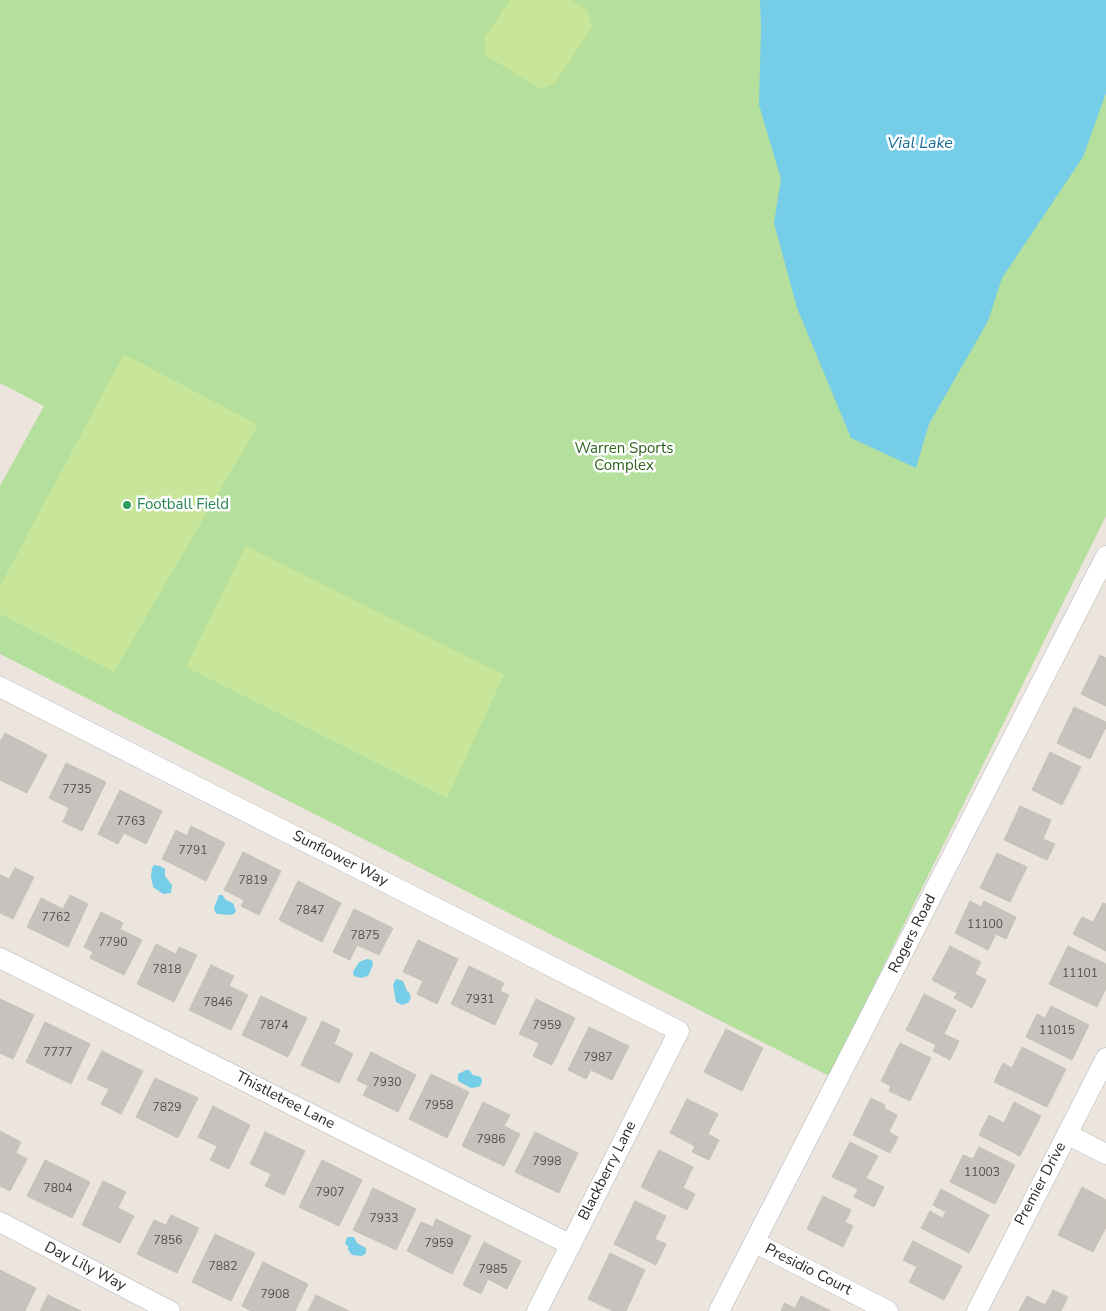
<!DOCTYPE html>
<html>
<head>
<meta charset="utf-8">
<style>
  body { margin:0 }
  canvas { display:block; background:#ece5dd }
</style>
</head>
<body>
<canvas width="1106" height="1311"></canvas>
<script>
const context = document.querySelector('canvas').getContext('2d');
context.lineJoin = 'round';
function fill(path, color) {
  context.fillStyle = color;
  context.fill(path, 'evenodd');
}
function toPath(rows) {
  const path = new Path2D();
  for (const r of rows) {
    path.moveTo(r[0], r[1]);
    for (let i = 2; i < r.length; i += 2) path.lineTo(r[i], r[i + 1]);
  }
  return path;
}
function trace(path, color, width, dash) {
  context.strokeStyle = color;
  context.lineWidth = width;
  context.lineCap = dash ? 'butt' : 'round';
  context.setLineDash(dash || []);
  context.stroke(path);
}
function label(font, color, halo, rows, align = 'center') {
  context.font = font + ' "Nunito Sans",sans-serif';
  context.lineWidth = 5;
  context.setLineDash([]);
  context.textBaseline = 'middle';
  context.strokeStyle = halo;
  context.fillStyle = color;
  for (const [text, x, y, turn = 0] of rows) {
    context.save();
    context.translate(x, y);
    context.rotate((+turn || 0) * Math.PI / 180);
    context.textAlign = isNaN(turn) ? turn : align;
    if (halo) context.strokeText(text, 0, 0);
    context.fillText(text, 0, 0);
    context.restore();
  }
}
fill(toPath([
  [0,0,1106,0,1106,516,829,1076,0,654,0,486,44,406,0,383]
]), '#b5df9c');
fill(toPath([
  [510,0,571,0,588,11,592,27,555,83,541,89,485,55,485,37],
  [124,354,258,425,114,672,0,614,0,586],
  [246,546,504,675,447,798,186,667]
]), '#c8e699');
fill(toPath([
  [760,0,1106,0,1106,93,1083,157,1002,278,988,321,929,424,916,468,851,438,797,308,774,223,781,179,759,105,761,28],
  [154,865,160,866,165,869,165,876,172,885,171,893,163,894,153,887,151,876,152,868],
  [219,895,222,895,226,900,233,903,236,911,234,914,231,915,217,914,215,912,214,908],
  [367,959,372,960,373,965,368,976,361,978,354,976,353,972,359,962],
  [396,979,403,981,407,991,409,992,411,998,408,1003,402,1005,396,1002,393,985],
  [466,1070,469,1070,473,1075,481,1077,482,1082,480,1086,478,1087,471,1088,458,1081,458,1074],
  [347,1237,354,1237,357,1243,366,1248,366,1253,362,1256,352,1255,348,1250,348,1246,345,1244]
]), '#76cde8');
const building = toPath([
  [1100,655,1106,658,1106,706,1081,694,1100,655],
  [1074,707,1106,722,1106,727,1090,759,1057,743,1074,707],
  [5,733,47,755,27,793,0,780,0,742,5,733],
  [1050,752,1081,767,1062,805,1032,790,1050,752],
  [66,763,106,782,82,831,63,822,69,808,49,798,66,763],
  [120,790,162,811,146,844,124,833,118,844,98,834,120,790],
  [1020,806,1051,820,1043,839,1055,844,1047,860,1004,840,1020,806],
  [191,826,225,843,206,881,162,859,176,830,187,836,191,826],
  [243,852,281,871,259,915,241,906,244,900,224,890,243,852],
  [997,853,1027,867,1010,902,980,888,997,853],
  [15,868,34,877,13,919,0,913,0,875,9,879,15,868],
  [298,881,341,903,322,942,279,920,298,881],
  [70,895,88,904,68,947,27,927,41,898,63,909,70,895],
  [970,901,981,907,984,901,1016,917,1006,939,996,934,988,950,955,933,970,901],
  [1103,903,1106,904,1106,951,1073,934,1082,917,1093,922,1103,903],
  [354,909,393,928,379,955,357,945,350,960,333,952,354,909],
  [101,912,123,923,120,929,142,940,124,975,90,958,93,952,84,947,101,912],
  [418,940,458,959,437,1004,417,994,423,981,403,972,418,940],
  [156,944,176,954,179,947,197,955,174,1002,137,984,156,944],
  [950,946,981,962,975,974,986,980,972,1008,954,998,957,993,932,980,950,946],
  [1068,946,1106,964,1106,988,1097,1007,1049,984,1068,946],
  [211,965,234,976,229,986,248,995,231,1030,189,1010,211,965],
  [469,966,504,983,500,991,509,995,495,1025,451,1004,469,966],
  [924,994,956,1010,944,1034,959,1041,950,1060,933,1051,936,1045,906,1030,924,994],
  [261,996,307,1018,288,1057,242,1035,261,996],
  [0,999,34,1015,13,1059,0,1053,0,999],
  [536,999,575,1018,552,1065,533,1056,539,1043,519,1034,536,999],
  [1051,1006,1089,1025,1072,1060,1026,1037,1037,1014,1045,1018,1051,1006],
  [322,1021,340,1030,334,1044,353,1054,339,1083,301,1065,322,1021],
  [45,1022,90,1044,71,1084,26,1062,45,1022],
  [589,1027,629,1046,612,1080,591,1070,586,1079,568,1070,589,1027],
  [726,1029,763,1048,742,1091,704,1072,726,1029],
  [900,1043,931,1058,910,1101,889,1091,891,1086,881,1081,900,1043],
  [1022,1047,1066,1069,1047,1107,994,1082,1003,1063,1012,1068,1022,1047],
  [102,1051,143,1071,121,1114,101,1104,109,1089,87,1079,102,1051],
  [371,1052,416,1075,398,1112,363,1095,368,1086,357,1080,371,1052],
  [431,1074,469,1092,447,1138,409,1119,431,1074],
  [155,1078,198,1098,178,1138,136,1117,155,1078],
  [871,1098,885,1105,884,1108,897,1115,889,1132,898,1137,890,1153,853,1135,871,1098],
  [687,1099,718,1114,708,1134,719,1140,709,1160,692,1152,695,1146,670,1133,687,1099],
  [483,1102,510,1115,504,1126,520,1134,504,1166,462,1146,483,1102],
  [1014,1102,1041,1116,1020,1156,979,1135,989,1115,1004,1123,1014,1102],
  [213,1106,250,1125,229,1169,210,1160,217,1146,198,1137,213,1106],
  [0,1131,21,1142,16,1153,27,1159,10,1191,0,1186,0,1131],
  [265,1132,305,1151,284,1195,265,1186,271,1174,250,1164,265,1132],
  [535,1132,578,1153,559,1193,515,1172,535,1132],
  [850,1142,878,1156,866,1178,884,1187,874,1207,854,1197,858,1189,832,1177,850,1142],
  [979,1147,1015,1165,995,1204,950,1182,963,1155,973,1159,979,1147],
  [659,1150,693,1167,683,1188,695,1194,687,1210,641,1187,659,1150],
  [45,1160,90,1182,72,1218,27,1196,45,1160],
  [322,1160,362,1180,339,1226,299,1207,322,1160],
  [103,1181,126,1192,118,1208,134,1216,120,1243,82,1225,103,1181],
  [1082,1187,1106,1200,1106,1227,1093,1252,1058,1235,1082,1187],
  [373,1188,416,1209,396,1250,353,1230,373,1188],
  [941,1189,989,1215,969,1253,921,1228,930,1211,942,1218,946,1212,933,1205,941,1189],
  [823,1196,851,1210,845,1222,853,1226,843,1247,807,1229,823,1196],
  [635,1201,666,1216,655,1239,666,1244,656,1265,614,1244,635,1201],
  [171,1215,199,1228,177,1273,137,1254,154,1220,166,1225,171,1215],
  [436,1219,471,1236,452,1274,407,1251,421,1222,433,1227,436,1219],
  [215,1234,255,1253,231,1301,192,1282,215,1234],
  [913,1241,962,1266,944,1300,909,1282,917,1267,903,1260,913,1241],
  [484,1242,521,1261,507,1289,488,1279,481,1294,463,1285,484,1242],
  [610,1253,645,1270,626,1311,613,1311,588,1299,610,1253],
  [263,1262,308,1284,295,1311,251,1311,242,1306,263,1262],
  [0,1270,36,1288,25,1311,0,1311,0,1270],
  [1053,1290,1068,1297,1061,1311,1019,1311,1027,1296,1045,1305,1053,1290],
  [48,1295,81,1311,40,1311,48,1295],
  [316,1295,349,1311,308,1311,316,1295],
  [801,1296,831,1311,781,1311,784,1303,795,1308,801,1296]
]);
fill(building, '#c7c2bd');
trace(building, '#c7c1b7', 1);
const minor = toPath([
  [0,687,679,1031,537,1311],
  [0,958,571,1245],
  [1067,1134,1106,1154],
  [0,1222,170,1311],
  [754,1242,888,1311],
  [719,1311,1106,556],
  [977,1311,1106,1058]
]);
trace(minor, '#b1b4bd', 21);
trace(minor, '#fff', 20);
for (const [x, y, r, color] of [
  [127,505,5,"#2e9e5b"]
]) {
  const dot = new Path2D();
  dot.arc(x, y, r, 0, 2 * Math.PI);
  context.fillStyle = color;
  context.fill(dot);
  trace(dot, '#fff', 2);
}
label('12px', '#51504f', null, [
  ["7735",77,790],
  ["7763",131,822],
  ["7791",193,851],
  ["7819",253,881],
  ["7847",310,911],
  ["7762",56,918],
  ["11100",985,925],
  ["7875",365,936],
  ["7790",113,943],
  ["7818",167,970],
  ["11101",1080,974],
  ["7931",480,1000],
  ["7846",218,1003],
  ["7874",274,1026],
  ["7959",547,1026],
  ["11015",1057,1031],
  ["7777",58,1053],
  ["7987",598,1058],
  ["7930",387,1083],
  ["7958",439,1106],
  ["7829",167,1108],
  ["7986",491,1140],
  ["7998",547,1162],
  ["11003",982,1173],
  ["7804",58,1189],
  ["7907",330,1193],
  ["7933",384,1219],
  ["7856",168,1241],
  ["7959",439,1244],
  ["7882",223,1267],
  ["7985",493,1270],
  ["7908",275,1295]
]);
label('15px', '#2e641e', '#fff', [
  ["Warren Sports",624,449],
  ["Complex",624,466]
]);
label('15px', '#27864d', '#fff', [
  ["Football Field",137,505]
], 'left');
label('15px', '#2a2a2a', '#fff', [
  ["Sunflower Way",340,859,27],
  ["Rogers Road",913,934,-63],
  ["Thistletree Lane",285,1101,27],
  ["Blackberry Lane",608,1171,-63],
  ["Premier Drive",1041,1184,-62],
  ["Day Lily Way",85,1267,27],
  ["Presidio Court",808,1270,27]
]);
label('italic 16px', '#146c95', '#fff', [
  ["Vial Lake",920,144]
]);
</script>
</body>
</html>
